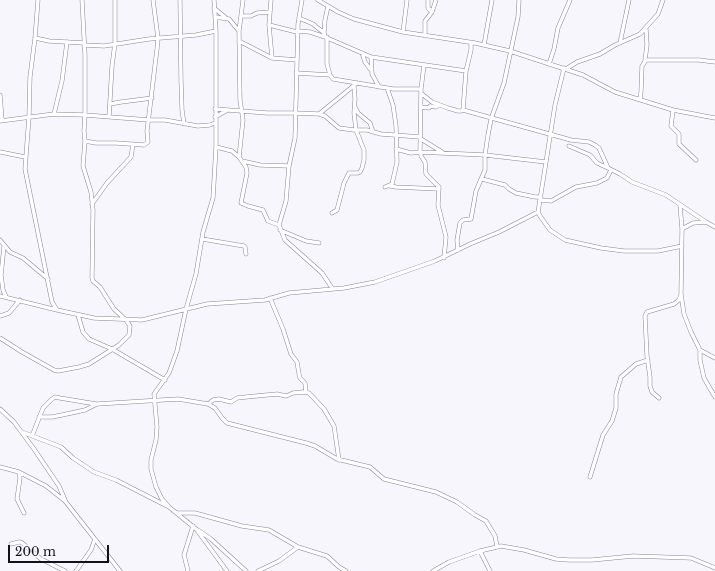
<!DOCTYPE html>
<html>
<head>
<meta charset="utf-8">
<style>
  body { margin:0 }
  #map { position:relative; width:715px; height:571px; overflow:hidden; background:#f7f6fd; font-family:"Libre Baskerville",serif }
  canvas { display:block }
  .scale { position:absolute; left:8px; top:545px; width:101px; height:18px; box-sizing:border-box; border:2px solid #12101b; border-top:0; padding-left:5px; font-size:12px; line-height:14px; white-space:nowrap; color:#12101b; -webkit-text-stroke:3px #f7f6fd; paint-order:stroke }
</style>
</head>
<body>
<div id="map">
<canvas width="715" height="571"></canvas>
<div class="scale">200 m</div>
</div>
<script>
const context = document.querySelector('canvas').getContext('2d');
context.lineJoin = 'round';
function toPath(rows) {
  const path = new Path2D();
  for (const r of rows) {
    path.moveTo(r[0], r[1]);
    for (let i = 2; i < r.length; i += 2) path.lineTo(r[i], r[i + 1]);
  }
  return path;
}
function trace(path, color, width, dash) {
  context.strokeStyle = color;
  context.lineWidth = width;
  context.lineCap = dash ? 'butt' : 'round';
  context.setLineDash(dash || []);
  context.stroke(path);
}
const street = toPath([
  [38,0,35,38,30,77,29,117,25,169,52,302,57,310],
  [180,0,181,80,182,110,184,124],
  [214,0,216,31,216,147,213,198,203,232,196,274,186,309,177,351,169,373,154,394,157,427,156,440,151,460,151,469,156,487,162,499,169,507,196,529,227,571],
  [271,0,269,25,272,58],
  [302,0,298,24,295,138,289,166,286,201,279,225,285,240,322,273,332,288],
  [318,0,338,12,354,19,403,32,475,43,510,51,583,75,615,92,673,110,715,118],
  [428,0,428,8,432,12],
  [214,8,225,17],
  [242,16,251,16,257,13,270,12],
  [215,17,229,19,239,31],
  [299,18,313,24,324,33],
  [269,25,297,32],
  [297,31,310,32,325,37,371,57,466,71],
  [403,32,407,0],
  [425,36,425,21,432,12,436,0],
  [325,37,324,33,325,20,328,6],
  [327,37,327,64,330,75,333,79,393,89,421,89],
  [35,38,49,41,84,43],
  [239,41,272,58,297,60],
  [471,43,471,50,466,71,463,110,571,140,589,142,595,145,599,148,608,168,620,174,632,182,666,195,706,222,715,227],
  [620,43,629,0],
  [84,45,104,46,149,39,196,35,216,31],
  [484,45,492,0],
  [362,53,365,62,370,69],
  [371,57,372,74,379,87],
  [645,60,647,45,646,29],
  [549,64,554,49,558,28,570,0],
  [564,68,555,105,546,162,538,212,540,216,550,230,565,240,601,248,624,251,658,251,682,246],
  [566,69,577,62,600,54,615,45,640,34,658,14,663,0],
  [296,73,330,75],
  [354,86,355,99,354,113,356,130],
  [422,94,432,102,448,108,458,111,461,111,463,110],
  [0,95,2,120],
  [640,99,641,92,642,66,646,60,699,60,715,62],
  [110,104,121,102,152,98],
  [355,107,358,113,370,123,373,132],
  [421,107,429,108,430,106,436,107,439,105],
  [215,109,267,113,296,113,319,114,325,116,339,128,354,130,367,130,381,134,420,137],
  [673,110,671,126,679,134,679,144,696,160],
  [54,114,62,81,67,42],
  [319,114,357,83],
  [109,117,112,66,115,43,115,0],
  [215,117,226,111],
  [0,121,54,114,85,115,149,120,165,120,198,126,210,125,215,123],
  [421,139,442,152],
  [85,141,96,143,116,143,144,145,148,142,147,131,157,49,158,38,153,0],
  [569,146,590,155,597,163,608,168],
  [216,147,232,151,239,157,246,167,247,173,241,203,248,206,263,210,268,221,279,225],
  [396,149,411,153,420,152,485,155,546,162],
  [0,152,25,157],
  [420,152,421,89,424,65],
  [421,152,421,156,425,162,426,174,439,187,438,205,446,237,444,258],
  [239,157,243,120,240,100,239,31,243,0],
  [242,161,260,165,289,166],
  [482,179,505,185,509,189,516,193,535,197,541,197],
  [390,186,396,187,439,189],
  [385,187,392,184,397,162,396,126,393,105,387,88],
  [541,200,551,201,576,187,597,183,607,178,611,170],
  [92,204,107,183,131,157,133,144],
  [680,205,682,229,681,294,684,314,691,332,700,350,715,358],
  [332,213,337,210,344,183,349,173,358,173,360,172,362,168,364,160,364,150,356,130],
  [682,229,693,223,706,222],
  [280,230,306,241,319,243],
  [202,239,244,246,245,247,246,254],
  [0,240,10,252,23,258,48,279],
  [4,246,1,275,3,290,6,297],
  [458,250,457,240,460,223,463,220,471,219,476,191,485,170,485,155,488,135,491,119,504,83,518,17,519,0],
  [0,296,57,310,94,318,142,320,207,304,265,300,289,293,344,288,375,282,435,261,470,244,499,232,538,212],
  [270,298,283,329,291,354,297,362,299,374,300,378,305,383,306,392],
  [78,315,83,332,89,339,112,349,165,380],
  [0,316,9,313,20,300],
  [0,338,22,352,54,370,58,371,79,367,89,364,119,345,129,335,130,326,126,320,114,309,100,287,93,281,92,278,93,210,91,192,83,166,85,141,84,131,85,115,85,55,82,0],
  [700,350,700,360,704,378,715,397],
  [659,398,652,392,650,386,650,377,647,356,645,316,647,312,674,304,679,300,681,295],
  [208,404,213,400,219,399,231,402,237,398,246,397,277,394,286,396,293,393,303,392,309,393,324,409,334,426,339,460],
  [0,409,14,422,34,449,59,486,65,500],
  [39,417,52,417,62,415,85,410,97,404,178,399,208,404,215,408,222,418,227,423,306,443,315,446,337,459,370,467,384,479,436,492,457,502,475,515,486,521,495,536,497,546],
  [22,432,61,447,73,458,94,472,116,480,167,506],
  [32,436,43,408,52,399,55,397,60,398,96,404],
  [0,467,19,472,46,486,65,501,120,571],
  [19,472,20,478,17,499,24,513],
  [590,477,603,435,612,421,616,408,616,394,621,377,636,364,648,360],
  [177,513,195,513,242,526,269,530,298,547,327,556,339,567,346,571],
  [198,530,211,539,246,571],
  [11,544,19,542,21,542,41,559,65,571],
  [480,551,490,571],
  [76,571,91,550,95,539],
  [188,571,184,555,193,526],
  [258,571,279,561,298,547],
  [433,571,449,562,480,551,501,546,524,550,556,559,569,560,592,560,633,556,691,558,715,568]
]);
trace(street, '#8783a0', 4.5);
trace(street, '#fff', 3.5);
</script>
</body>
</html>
